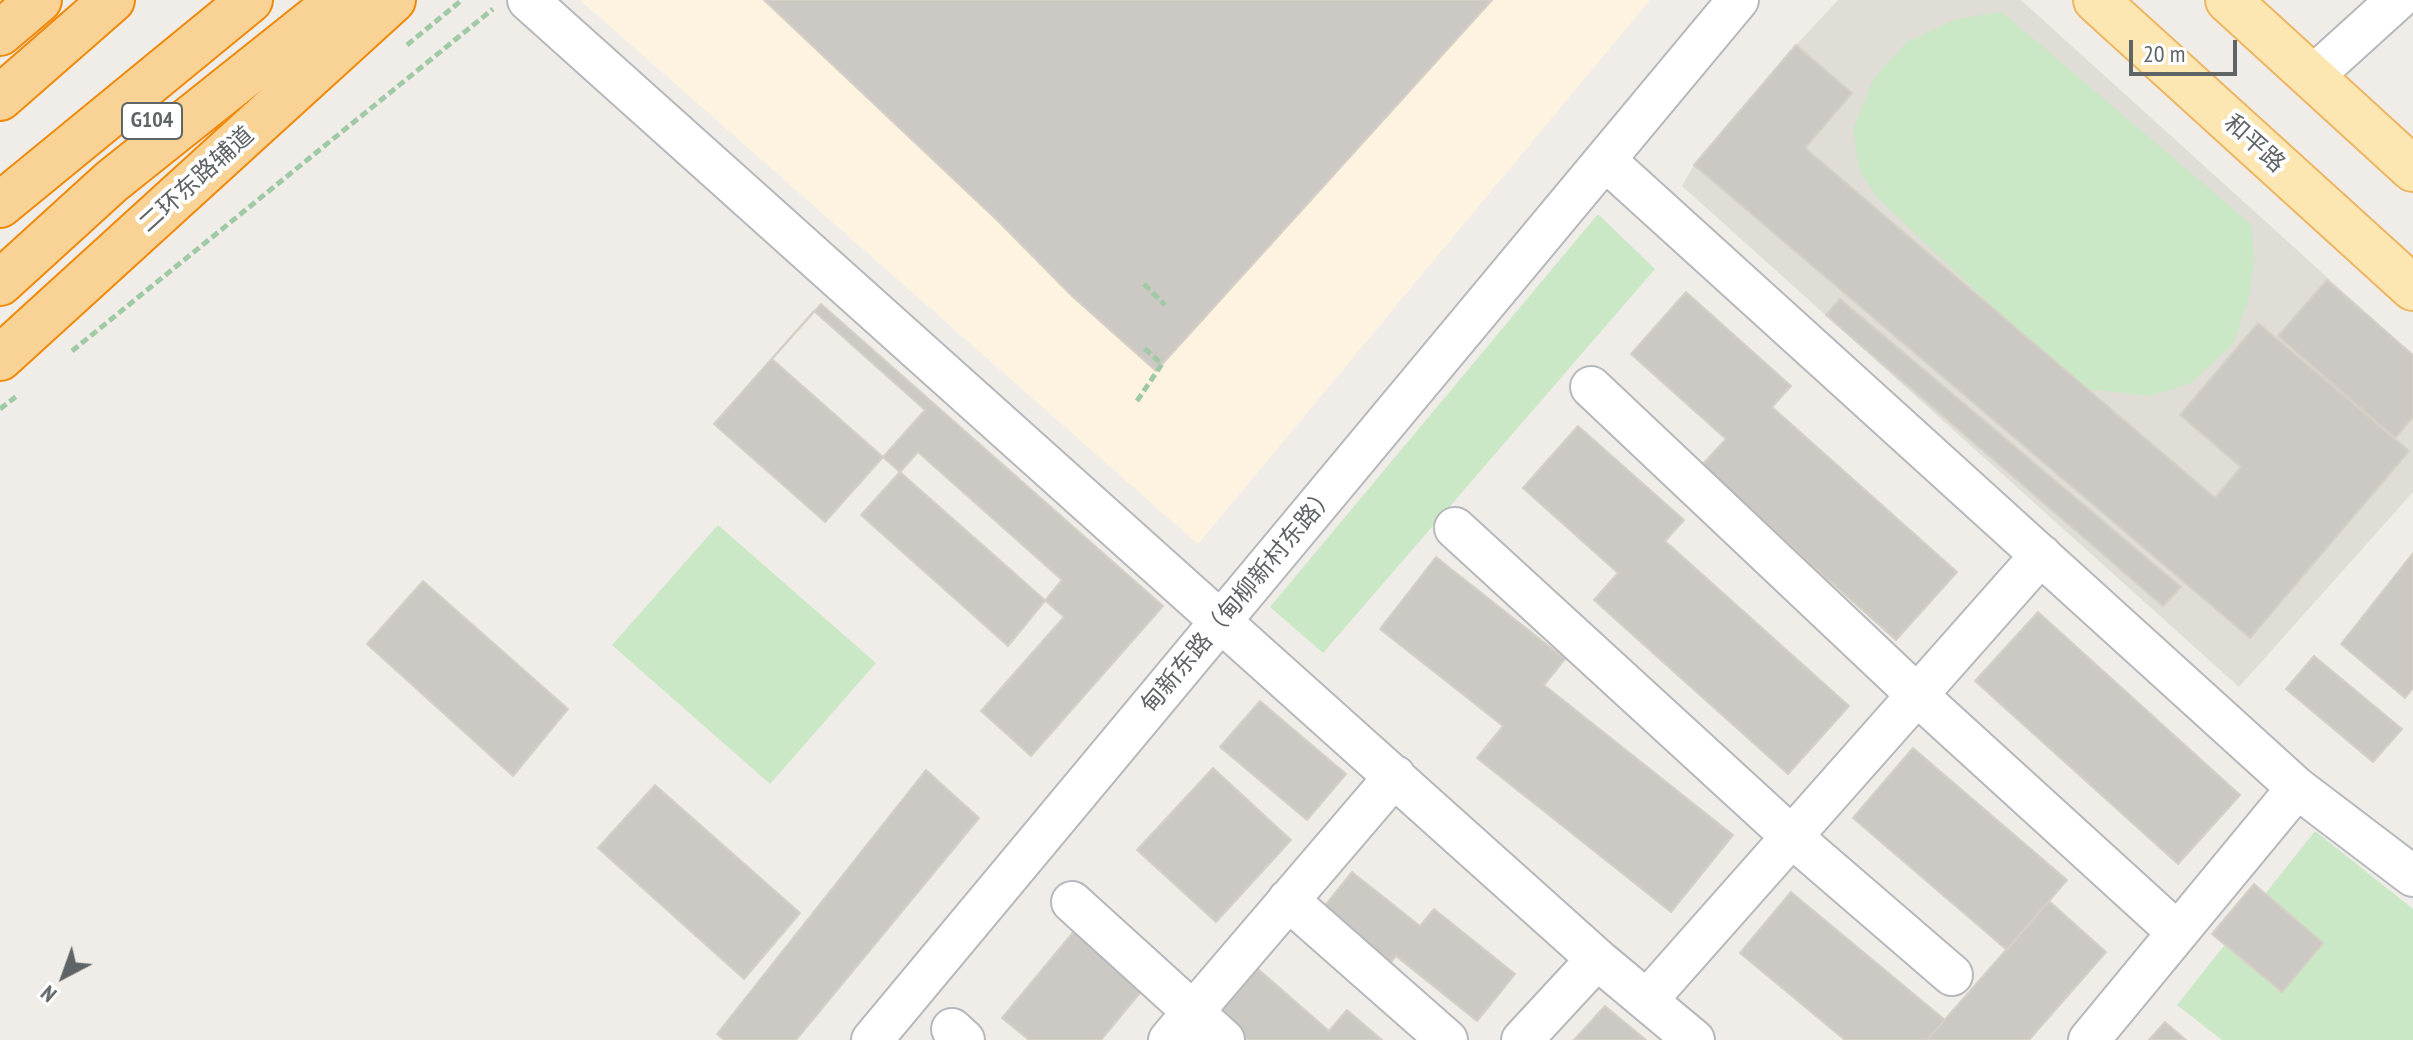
<!DOCTYPE html>
<html>
<head>
<meta charset="utf-8">
<style>
  body { margin:0 }
  #map { position:relative; width:2413px; height:1040px; overflow:hidden; background:#f0ede8; font-family:"PT Sans Narrow",sans-serif }
  canvas { display:block }
  .north { position:absolute; left:24px; top:936px; width:80px; height:80px; -webkit-text-stroke:6px #fff; paint-order:stroke; rotate:221deg; font-size:22px; font-weight:700; line-height:32px; text-align:center; color:#5f6467 }
  .north::after { content:''; display:block; margin:auto; width:28px; height:36px; background:#5f6467; clip-path:polygon(50% 0,100% 100%,50% 72%,0 100%) }
  .scale { position:absolute; left:2129px; top:40px; width:108px; height:36px; box-sizing:border-box; border:4px solid #5f6467; border-top:0; padding-left:10px; font-size:24px; line-height:28px; white-space:nowrap; color:#5f6467; -webkit-text-stroke:6px #fff; paint-order:stroke }
</style>
</head>
<body>
<div id="map">
<canvas width="2413" height="1040"></canvas>
<div class="north">N</div>
<div class="scale">20 m</div>
</div>
<script>
const context = document.querySelector('canvas').getContext('2d');
context.lineJoin = 'round';
function fill(path, color) {
  context.fillStyle = color;
  context.fill(path, 'evenodd');
}
function toPath(rows) {
  const path = new Path2D();
  for (const r of rows) {
    path.moveTo(r[0], r[1]);
    for (let i = 2; i < r.length; i += 2) path.lineTo(r[i], r[i + 1]);
  }
  return path;
}
function trace(path, color, width, dash) {
  context.strokeStyle = color;
  context.lineWidth = width;
  context.lineCap = dash ? 'butt' : 'round';
  context.setLineDash(dash || []);
  context.stroke(path);
}
function label(font, color, halo, rows, align = 'center') {
  context.font = font + ' "PT Sans Narrow","Noto Sans SC",sans-serif';
  context.lineWidth = 8;
  context.setLineDash([]);
  context.textBaseline = 'middle';
  context.strokeStyle = halo;
  context.fillStyle = color;
  for (const [text, x, y, turn = 0] of rows) {
    context.save();
    context.translate(x, y);
    context.rotate((+turn || 0) * Math.PI / 180);
    context.textAlign = isNaN(turn) ? turn : align;
    if (halo) context.strokeText(text, 0, 0);
    context.fillText(text, 0, 0);
    context.restore();
  }
}
fill(toPath([
  [580,0,1650,0,1198,544]
]), '#fdf3e0');
fill(toPath([
  [1838,0,2021,0,2413,355,2413,492,2239,687,1682,186,1694,165,1727,130,1796,45]
]), '#e0ddd6');
fill(toPath([
  [2002,12,2252,225,2254,263,2248,302,2232,345,2191,383,2151,396,2078,388,1879,199,1860,172,1853,130,1874,78,1907,42,1956,19],
  [1598,214,1655,269,1323,653,1270,607],
  [718,525,876,663,770,784,612,645],
  [2315,831,2413,909,2413,1040,2222,1040,2177,1005]
]), '#cae7c6');
const building = toPath([
  [764,0,1492,0,1156,371,1072,296,998,221,764,0],
  [1796,45,1852,93,1805,148,2215,498,2241,467,2180,415,2258,323,2409,451,2250,638,1694,165,1796,45],
  [2327,280,2413,355,2413,417,2395,438,2278,336,2327,280],
  [1686,292,1791,386,1772,407,1957,572,1896,640,1701,466,1726,439,1631,354,1686,292],
  [1840,299,2181,587,2163,606,1826,315,1840,299],
  [821,304,1163,606,1031,756,981,711,1064,617,772,359,821,304],
  [814,311,925,410,825,522,714,424,814,311],
  [1578,426,1684,520,1665,541,1849,706,1788,774,1594,600,1618,573,1523,488,1578,426],
  [918,452,1062,580,1008,646,861,515,918,452],
  [2413,553,2413,688,2405,698,2341,644,2413,553],
  [1436,557,1565,659,1544,685,1733,835,1671,912,1477,758,1503,726,1380,629,1436,557],
  [423,581,568,709,513,776,367,644,423,581],
  [2038,612,2240,795,2178,864,1975,681,2038,612],
  [2314,656,2402,729,2373,762,2286,689,2314,656],
  [1260,701,1346,774,1307,820,1220,747,1260,701],
  [1913,748,2067,880,2007,950,1853,818,1913,748],
  [1213,768,1291,840,1216,922,1137,850,1213,768],
  [926,770,979,818,796,1040,724,1040,717,1034,926,770],
  [655,785,800,913,744,979,598,848,655,785],
  [1352,872,1420,926,1434,909,1515,974,1477,1021,1396,956,1384,971,1315,918,1352,872],
  [2254,884,2323,943,2282,992,2212,934,2254,884],
  [1791,892,1945,1020,1927,1040,1845,1040,1740,953,1791,892],
  [2049,901,2106,952,2029,1040,1927,1040,2049,901],
  [1075,930,1144,988,1101,1040,1029,1040,1002,1018,1075,930],
  [1258,969,1329,1031,1347,1010,1382,1040,1235,1040,1213,1021,1258,969],
  [1605,1006,1646,1040,1574,1040,1605,1006],
  [2165,1022,2186,1040,2149,1040,2165,1022]
]);
fill(building, '#ccc8c4');
trace(building, '#d5cfc6', 2);
const minor = toPath([
  [528,0,1597,959,1694,1040],
  [2312,77,2397,0],
  [1605,160,2297,788],
  [1591,387,1917,695,2177,932],
  [1455,528,1792,837,1952,975],
  [1288,900,1447,1040],
  [1072,902,1224,1040],
  [1647,1000,2041,555],
  [952,1029,964,1040],
  [872,1040,1738,0],
  [1169,1040,1395,776],
  [1522,1040,1597,959],
  [2089,1040,2297,788,2413,876]
]);
const major = toPath([
  [2096,0,2413,288],
  [2228,0,2413,169]
]);
const highway = toPath([
  [0,33,39,0],
  [0,98,112,0],
  [0,205,250,0],
  [0,283,112,181,339,0],
  [0,358,393,0]
]);
trace(minor, '#b5b8bc', 44);
trace(major, '#edb564', 48);
trace(highway, '#f08908', 48);
trace(toPath([
  [407,45,462,0],
  [1144,284,1165,305],
  [72,351,493,9],
  [1137,401,1162,364,1142,346],
  [0,409,18,395]
]), '#a0caa6', 5, [8, 4]);
trace(minor, '#fff', 40);
trace(major, '#fce6b1', 44);
trace(highway, '#f9d396', 44);
for (const [x, y, w] of [
  [152,121,60]
]) {
  const box = new Path2D();
  box.roundRect(x - w / 2, y - 18, w, 36, 6);
  context.fillStyle = '#fff';
  context.fill(box);
  trace(box, '#5f6467', 2);
}
label('bold 22px', '#5f6467', null, [
  ["G104",152,121]
]);
label('24px', '#5f6467', '#fff', [
  ["和平路",2254,144,42],
  ["二环东路辅道",197,180,-42],
  ["甸新东路（甸柳新村东路）",1239,600,-50]
]);
</script>
</body>
</html>
